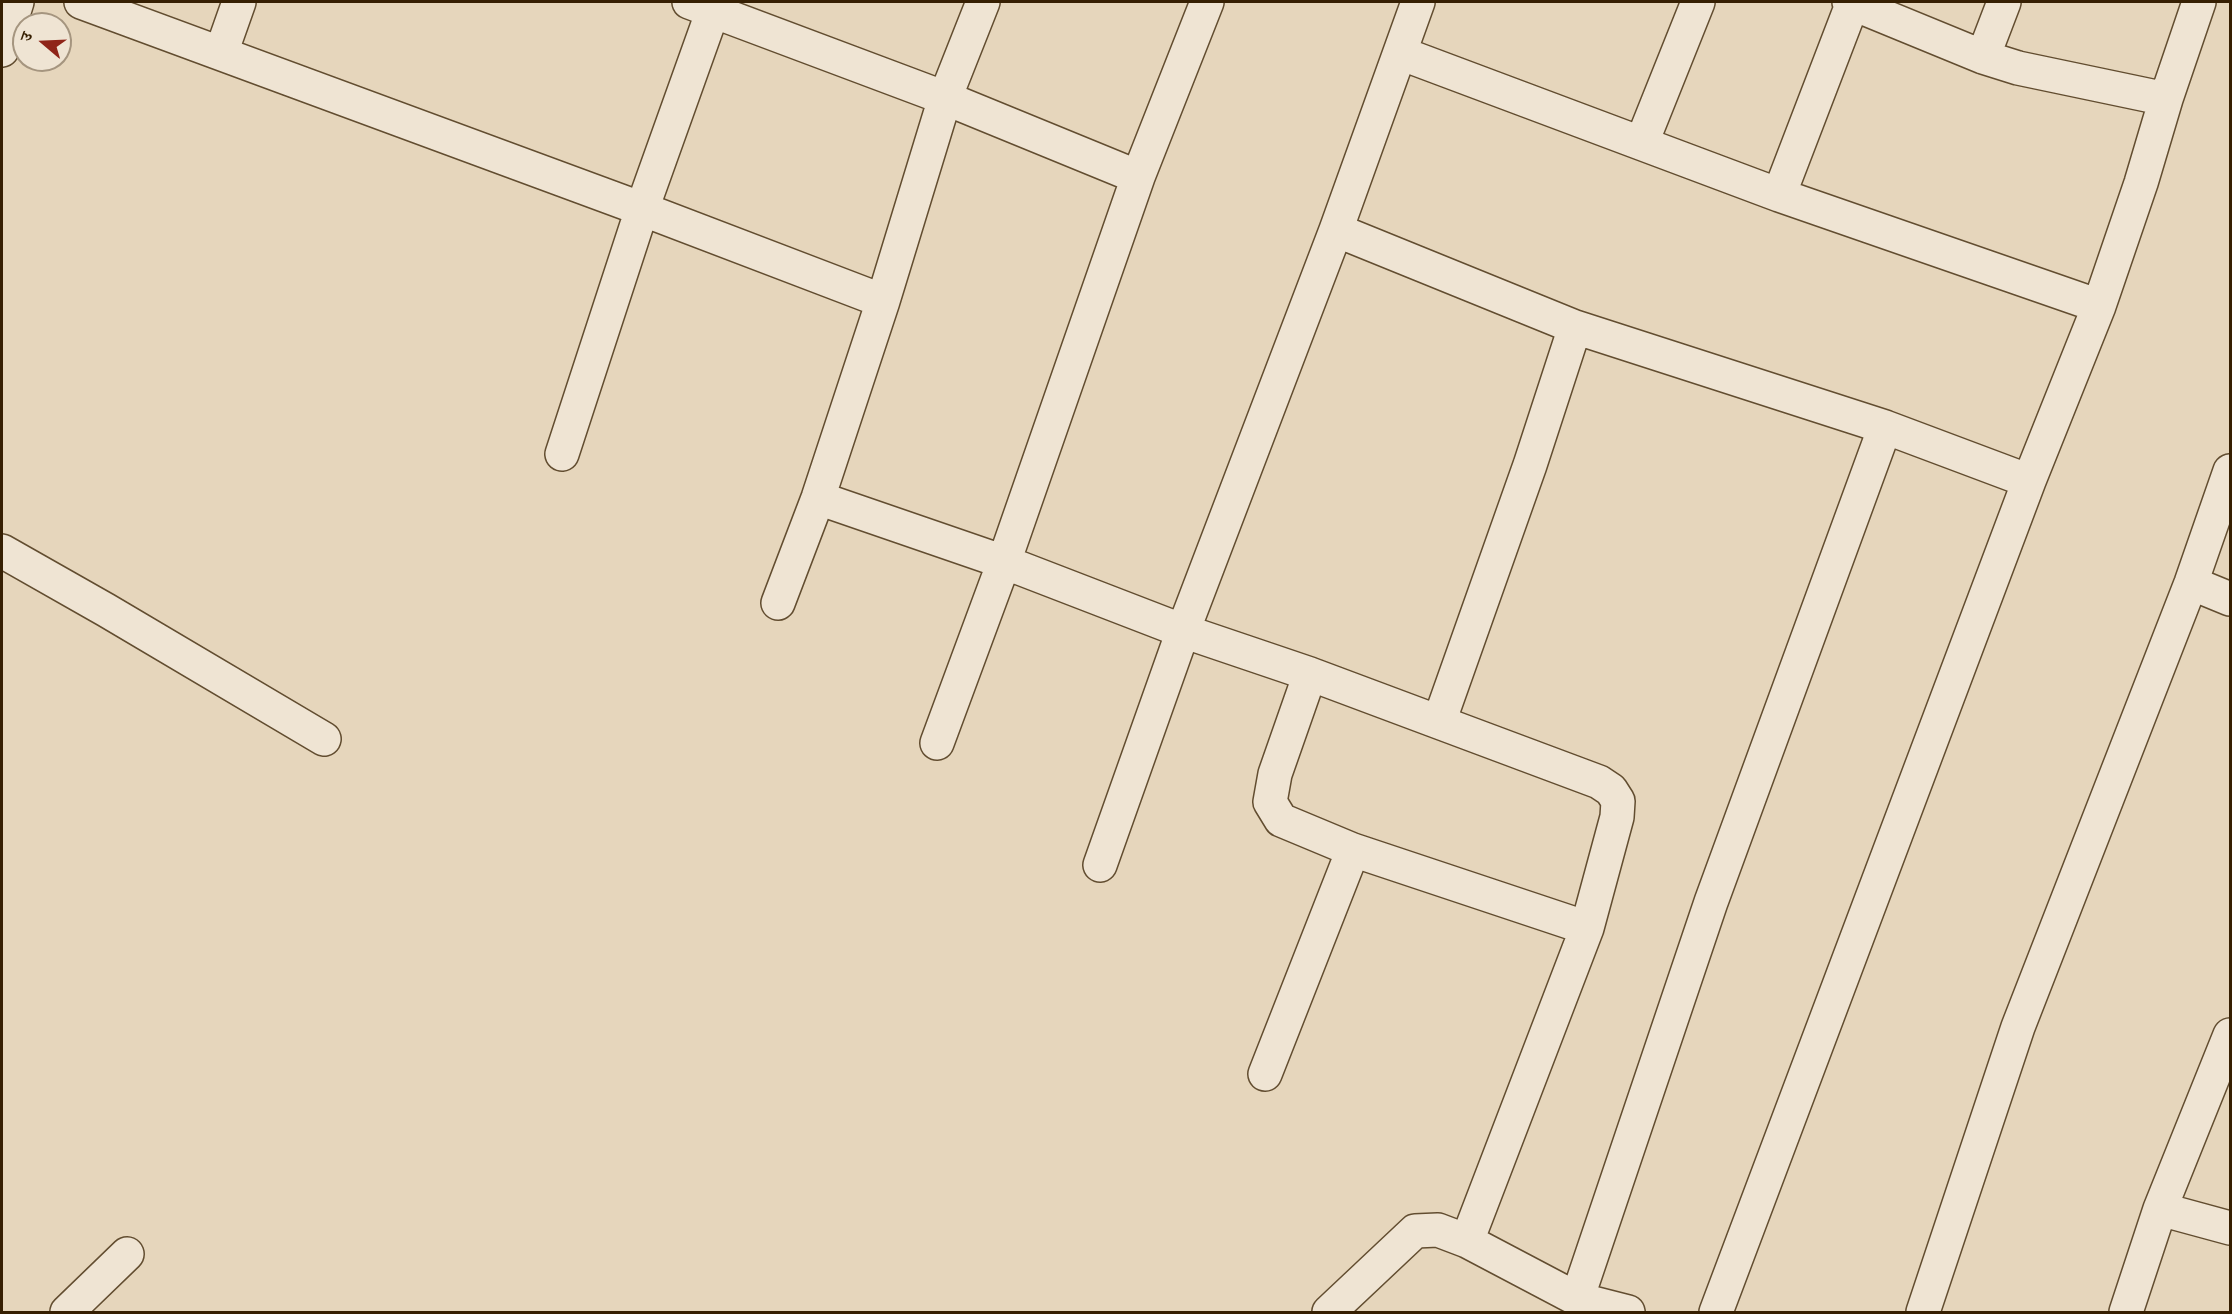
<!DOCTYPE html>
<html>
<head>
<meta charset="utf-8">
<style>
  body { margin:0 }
  #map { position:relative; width:2232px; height:1314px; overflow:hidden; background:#e6d6bc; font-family:Cardo,"Noto Serif Devanagari",serif }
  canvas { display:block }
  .frame { position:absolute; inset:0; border:3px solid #361f02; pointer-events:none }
  .north { position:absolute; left:12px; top:12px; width:60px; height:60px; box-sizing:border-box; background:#efe4d3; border:2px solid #a5957f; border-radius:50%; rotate:289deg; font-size:16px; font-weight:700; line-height:24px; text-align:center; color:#361f02 }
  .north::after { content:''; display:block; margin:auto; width:21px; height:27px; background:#8f2418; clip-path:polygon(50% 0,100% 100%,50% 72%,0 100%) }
</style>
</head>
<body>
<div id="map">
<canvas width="2232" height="1314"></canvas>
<div class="frame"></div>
<div class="north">उ</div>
</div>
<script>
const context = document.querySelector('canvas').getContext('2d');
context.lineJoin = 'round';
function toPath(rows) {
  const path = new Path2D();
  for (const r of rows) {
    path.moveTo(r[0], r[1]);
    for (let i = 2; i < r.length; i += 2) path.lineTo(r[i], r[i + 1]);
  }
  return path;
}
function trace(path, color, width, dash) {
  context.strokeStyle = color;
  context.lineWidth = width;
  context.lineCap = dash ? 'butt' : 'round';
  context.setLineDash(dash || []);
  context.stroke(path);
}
const street = toPath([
  [81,2,642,209,883,301],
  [689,2,945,98,1138,177],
  [1849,2,1983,57],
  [2004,2,1983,57,2018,68,2166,99],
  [2,50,17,2],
  [221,53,239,2],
  [1400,53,1779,195,2099,306],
  [1642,142,1698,2],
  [1779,195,1853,2],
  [1336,230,1575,327,1885,427,2029,481],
  [562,454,642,209,716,2],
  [818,498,1004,562,1183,631,1310,674,1599,782,1611,790,1618,801,1617,817,1587,928,1467,1241],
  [2,551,106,610,324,739],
  [2191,583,2230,599],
  [778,603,818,498,883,301,945,98,983,2],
  [1310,674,1275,774,1270,802,1281,820,1353,850,1587,928],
  [1439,722,1530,465,1575,327],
  [937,743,1004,562,1138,177,1207,2],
  [1100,865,1183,631,1336,230,1418,2],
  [1265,1074,1353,850],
  [2160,1209,2230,1228],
  [67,1312,127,1254],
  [1329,1312,1415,1231,1438,1230,1467,1241,1577,1299],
  [1628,1312,1577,1299,1711,902,1885,427],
  [1716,1312,2029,481,2099,306,2141,183,2166,99,2199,2],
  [1923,1312,2018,1027,2191,583,2230,471],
  [2126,1312,2160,1209,2230,1035]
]);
trace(street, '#624d30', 36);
trace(street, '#efe4d3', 33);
</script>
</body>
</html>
